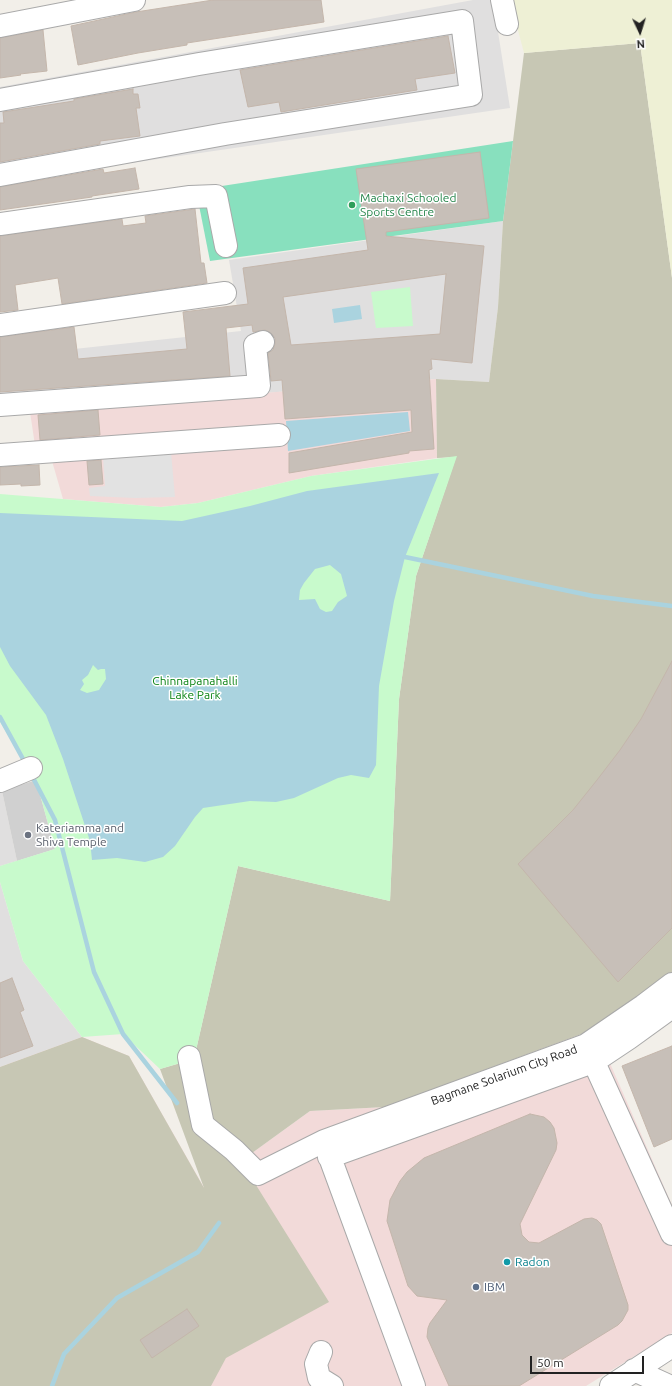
<!DOCTYPE html>
<html>
<head>
<meta charset="utf-8">
<style>
  body { margin:0 }
  #map { position:relative; width:672px; height:1386px; overflow:hidden; background:#f2efe9; font-family:Ubuntu,sans-serif }
  canvas { display:block }
  .north { position:absolute; left:620px; top:12px; width:40px; height:40px; -webkit-text-stroke:3px #fff; paint-order:stroke; rotate:176deg; font-size:11px; font-weight:700; line-height:16px; text-align:center; color:#222 }
  .north::after { content:''; display:block; margin:auto; width:14px; height:18px; background:#222; clip-path:polygon(50% 0,100% 100%,50% 72%,0 100%) }
  .scale { position:absolute; left:530px; top:1356px; width:114px; height:18px; box-sizing:border-box; border:2px solid #222; border-top:0; padding-left:5px; font-size:12px; line-height:14px; white-space:nowrap; color:#222; -webkit-text-stroke:3px #fff; paint-order:stroke }
</style>
</head>
<body>
<div id="map">
<canvas width="672" height="1386"></canvas>
<div class="north">N</div>
<div class="scale">50 m</div>
</div>
<script>
const context = document.querySelector('canvas').getContext('2d');
context.lineJoin = 'round';
function fill(path, color) {
  context.fillStyle = color;
  context.fill(path, 'evenodd');
}
function toPath(rows) {
  const path = new Path2D();
  for (const r of rows) {
    path.moveTo(r[0], r[1]);
    for (let i = 2; i < r.length; i += 2) path.lineTo(r[i], r[i + 1]);
  }
  return path;
}
function trace(path, color, width, dash) {
  context.strokeStyle = color;
  context.lineWidth = width;
  context.lineCap = dash ? 'butt' : 'round';
  context.setLineDash(dash || []);
  context.stroke(path);
}
function label(font, color, halo, rows, align = 'center') {
  context.font = font + ' Ubuntu,sans-serif';
  context.lineWidth = 3;
  context.setLineDash([]);
  context.textBaseline = 'middle';
  context.strokeStyle = halo;
  context.fillStyle = color;
  for (const [text, x, y, turn = 0] of rows) {
    context.save();
    context.translate(x, y);
    context.rotate((+turn || 0) * Math.PI / 180);
    context.textAlign = isNaN(turn) ? turn : align;
    if (halo) context.strokeText(text, 0, 0);
    context.fillText(text, 0, 0);
    context.restore();
  }
}
fill(toPath([
  [473,0,493,0,510,108,0,182,0,87],
  [503,221,498,307,489,382,436,379,0,415,0,357,241,331,229,260],
  [2,791,17,861,0,866,0,792],
  [0,882,23,961,82,1037,0,1067]
]), '#e0dfdf');
fill(toPath([
  [436,379,437,458,311,476,198,503,161,507,63,499,52,461,36,452,30,412],
  [595,1029,672,1205,672,1333,586,1386,0,1386,0,1067,82,1037,129,1056,206,1191,241,1161,310,1111,385,1107]
]), '#f2dad9');
fill(toPath([
  [36,780,55,849,17,861,2,791]
]), '#d0d0d0');
fill(toPath([
  [640,43,672,278,672,972,595,1029,385,1107,310,1111,241,1161,329,1302,226,1358,211,1386,0,1386,0,1067,82,1037,129,1056,204,1188,160,1069,194,1059,238,866,390,901,399,699,416,576,456,457,437,458,436,379,489,382,498,307,503,221,524,53]
]), '#c7c7b4');
fill(toPath([
  [510,0,672,0,672,278,640,43,524,53]
]), '#eef0d5');
fill(toPath([
  [410,287,413,326,376,328,371,292],
  [457,456,416,576,399,699,390,901,238,866,194,1059,160,1069,123,1034,82,1037,23,961,0,882,0,866,55,849,36,780,0,722,0,494,161,507,198,503,311,476]
]), '#c8facc');
fill(toPath([
  [513,141,503,221,210,261,196,190]
]), '#88e0be');
fill(toPath([
  [171,452,175,497,135,498,90,496,89,488,105,486,103,457]
]), '#e2e2e2');
fill(toPath([
  [360,305,362,319,334,323,332,309],
  [408,412,410,431,288,451,286,421],
  [439,473,405,557,394,601,379,686,376,765,369,778,351,775,338,778,294,798,276,802,250,801,203,808,195,817,175,846,163,857,145,862,117,858,92,860,90,841,63,759,46,715,10,666,0,647,0,513,182,521,250,506,307,491],
  [330,565,341,574,347,596,338,602,332,611,326,612,320,609,315,599,299,600,300,590,304,583,315,569],
  [93,665,98,670,101,669,105,669,106,679,99,690,87,693,80,690,84,684,82,680,88,675]
]), '#aad3df');
trace(toPath([
  [405,557,593,596,672,606],
  [0,717,23,759],
  [31,774,55,820,94,972,123,1034,177,1103],
  [52,1386,64,1354,117,1298,198,1252,219,1223]
]), '#aad3df', 4.5);
const building = toPath([
  [213,0,321,0,324,22,187,43,187,45,138,53,78,65,71,26,136,12,213,0],
  [43,30,47,71,20,74,21,75,0,78,0,38,43,30],
  [448,36,455,73,415,79,417,90,281,112,279,102,248,107,240,70,448,36],
  [133,89,133,94,138,94,140,108,136,108,140,136,100,141,100,144,0,162,0,123,4,123,3,112,74,101,74,99,133,89],
  [480,152,489,218,386,232,386,236,484,246,472,363,431,359,432,369,429,370,434,449,409,451,409,453,289,473,289,453,412,432,411,410,285,419,282,380,271,381,268,353,273,350,275,344,275,338,271,333,265,330,253,332,252,325,226,328,230,376,0,392,0,337,74,327,78,359,187,349,183,312,248,304,243,268,368,250,356,169,480,152],
  [446,274,440,334,291,345,283,297,446,274],
  [135,168,139,189,92,196,92,197,0,210,0,187,103,169,104,173,135,168],
  [195,209,201,263,204,263,207,283,62,304,58,278,15,285,18,310,0,312,0,236,122,219,123,226,146,223,145,216,195,209],
  [98,410,100,435,40,440,38,415,98,410],
  [101,460,103,484,89,485,87,461,101,460],
  [39,465,40,485,21,486,21,484,0,485,0,467,39,465],
  [672,661,672,928,618,982,518,864,546,837,573,810,597,780,620,750,641,719,672,661],
  [12,978,24,1010,20,1012,33,1046,0,1058,0,983,12,978],
  [672,1046,672,1139,654,1147,622,1066,672,1046],
  [530,1114,544,1117,550,1122,554,1128,557,1143,556,1150,520,1224,522,1235,529,1242,539,1243,584,1219,592,1218,597,1220,601,1224,628,1305,628,1310,622,1321,618,1325,519,1386,449,1386,427,1337,428,1328,430,1323,447,1300,417,1296,408,1286,387,1221,390,1200,400,1181,407,1172,424,1158,530,1114],
  [187,1309,199,1326,152,1358,140,1340,187,1309]
]);
fill(building, '#c7bfb8');
trace(building, '#c4b6ab', 1);
const minor = toPath([
  [502,0,507,24],
  [0,26,134,0],
  [0,100,199,64,462,21,471,95,225,134,0,175],
  [0,224,190,197,216,196,226,246],
  [0,325,225,293],
  [0,405,259,386,255,345,263,342],
  [0,455,279,435],
  [0,781,31,768],
  [587,1047,672,1234],
  [189,1057,203,1125,234,1150,258,1174,324,1141,586,1045,643,1006,672,984],
  [325,1144,414,1386],
  [329,1157,593,1062,629,1038,672,1007],
  [321,1352,316,1364,319,1378,332,1386],
  [634,1370,669,1386],
  [611,1386,672,1346]
]);
trace(minor, '#a9a9a9', 24);
trace(minor, '#fff', 22);
for (const [x, y, r, color] of [
  [352,205,4,"#2e9e5b"],
  [28,835,4,"#6b7280"],
  [507,1262,4,"#0f9aa8"],
  [476,1287,4,"#5c6f8a"]
]) {
  const dot = new Path2D();
  dot.arc(x, y, r, 0, 2 * Math.PI);
  context.fillStyle = color;
  context.fill(dot);
  trace(dot, '#fff', 1.5);
}
label('12px', '#27864d', '#fff', [
  ["Machaxi Schooled",360,198],
  ["Sports Centre",360,212]
], 'left');
label('12px', '#0c8416', '#fff', [
  ["Chinnapanahalli",195,681],
  ["Lake Park",195,695]
]);
label('12px', '#5b616d', '#fff', [
  ["Kateriamma and",36,828],
  ["Shiva Temple",36,842]
], 'left');
label('12px', '#222', '#fff', [
  ["Bagmane Solarium City Road",504,1075,-20]
]);
label('12px', '#0d838f', '#fff', [
  ["Radon",515,1262]
], 'left');
label('12px', '#4e5e75', '#fff', [
  ["IBM",484,1287]
], 'left');
</script>
</body>
</html>
